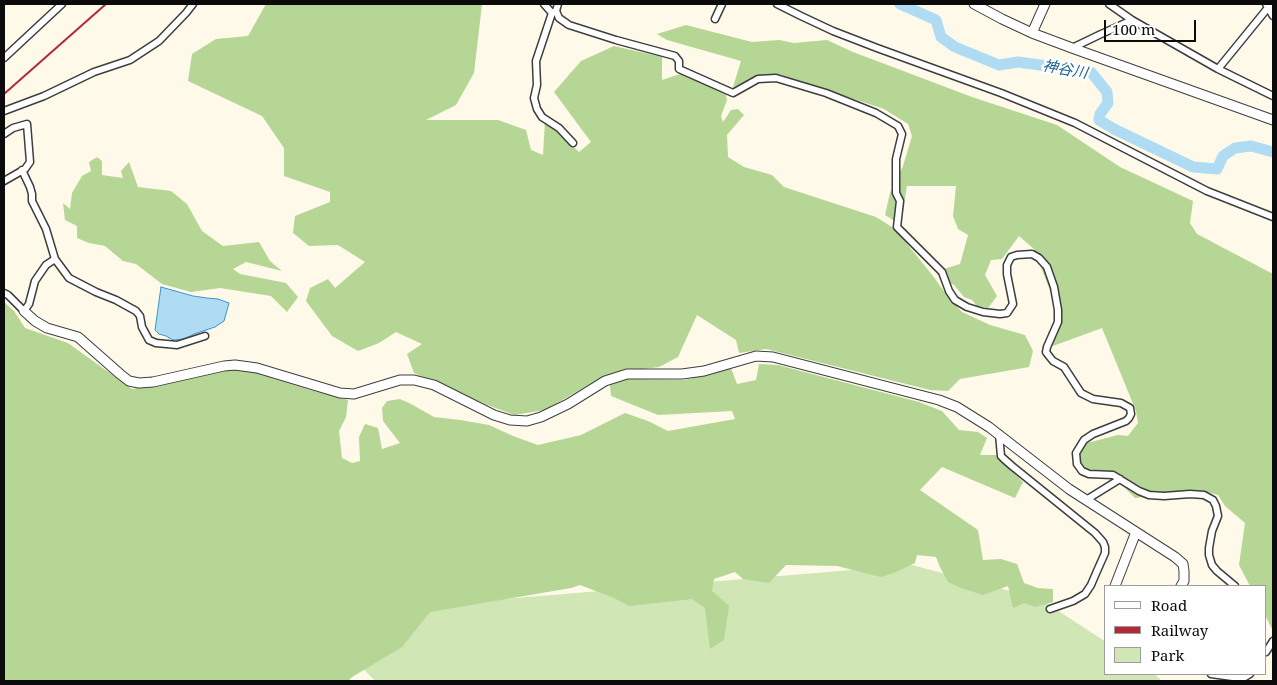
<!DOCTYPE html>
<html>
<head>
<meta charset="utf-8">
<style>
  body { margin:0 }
  #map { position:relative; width:1277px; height:685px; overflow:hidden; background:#fef9e9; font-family:"Noto Serif",serif }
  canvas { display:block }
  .frame { position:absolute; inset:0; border:5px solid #0b0b0b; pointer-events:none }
  .legend { position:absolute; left:1104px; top:585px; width:162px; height:90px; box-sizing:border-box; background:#fff; border:1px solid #9d9d9d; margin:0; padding:6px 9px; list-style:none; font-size:15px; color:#0b0b0b }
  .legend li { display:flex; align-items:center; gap:10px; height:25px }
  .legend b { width:25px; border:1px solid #9d9d9d }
  .scale { position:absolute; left:1104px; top:20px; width:92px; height:22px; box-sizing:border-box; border:2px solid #0b0b0b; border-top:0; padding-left:6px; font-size:15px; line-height:18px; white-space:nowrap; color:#0b0b0b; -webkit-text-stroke:4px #fff; paint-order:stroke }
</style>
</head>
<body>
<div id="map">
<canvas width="1277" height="685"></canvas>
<div class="frame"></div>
<ul class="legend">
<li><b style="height:6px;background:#fff"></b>Road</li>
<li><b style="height:6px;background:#b42935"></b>Railway</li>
<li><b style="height:14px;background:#d0e6b5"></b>Park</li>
</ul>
<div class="scale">100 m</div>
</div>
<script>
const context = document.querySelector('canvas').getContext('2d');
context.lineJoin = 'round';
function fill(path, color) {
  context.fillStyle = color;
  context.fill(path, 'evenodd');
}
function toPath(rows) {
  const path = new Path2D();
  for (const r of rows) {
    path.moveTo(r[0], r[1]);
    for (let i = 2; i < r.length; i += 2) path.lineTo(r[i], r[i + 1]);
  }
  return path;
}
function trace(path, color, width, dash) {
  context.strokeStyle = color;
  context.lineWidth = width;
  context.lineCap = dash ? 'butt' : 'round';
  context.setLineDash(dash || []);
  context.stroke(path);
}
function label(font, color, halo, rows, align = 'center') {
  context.font = font + ' "Noto Serif","Noto Sans JP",serif';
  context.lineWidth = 5;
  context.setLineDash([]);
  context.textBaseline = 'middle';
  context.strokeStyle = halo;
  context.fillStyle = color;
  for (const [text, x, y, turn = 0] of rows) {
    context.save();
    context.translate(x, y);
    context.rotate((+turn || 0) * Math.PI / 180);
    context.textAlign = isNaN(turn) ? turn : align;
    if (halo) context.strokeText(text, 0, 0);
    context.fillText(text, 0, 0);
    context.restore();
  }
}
fill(toPath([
  [912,565,1040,599,1106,642,1106,674,1154,674,1162,681,375,681,356,661,420,606]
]), '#d0e6b5');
fill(toPath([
  [266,4,482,4,474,73,456,105,426,120,498,120,526,130,531,150,543,155,545,121,579,152,591,142,554,92,581,61,614,46,662,57,662,80,683,73,726,95,727,100,721,116,723,122,731,110,738,109,744,115,727,135,728,157,744,167,772,175,784,187,876,217,895,229,933,276,948,297,962,312,990,325,1025,335,1033,351,1029,367,960,379,948,391,930,390,766,349,739,353,736,340,697,315,678,357,659,367,619,372,600,378,545,410,514,415,485,404,414,373,407,354,422,344,396,332,379,343,358,351,332,336,306,301,310,288,328,279,335,288,365,262,338,245,309,246,293,233,295,216,330,202,330,192,284,176,284,148,262,116,188,81,192,54,216,39,248,36],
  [686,25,752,42,779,40,794,43,827,40,853,52,972,97,1057,125,1120,167,1193,201,1190,223,1197,234,1273,274,1273,631,1266,617,1266,586,1250,586,1239,565,1245,523,1225,506,1218,495,1203,491,1135,498,1124,487,1112,478,1106,471,1084,469,1073,461,1074,453,1083,444,1118,435,1128,436,1138,423,1136,411,1102,328,1042,350,1056,325,1056,306,1034,249,1019,236,1002,259,991,260,985,275,997,296,988,308,977,306,972,300,964,297,954,285,940,278,937,274,947,268,960,264,968,235,958,229,953,216,956,186,907,186,901,225,885,215,890,193,903,166,912,136,908,124,884,109,778,74,760,75,743,85,733,87,741,61,667,40,657,34],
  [97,157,102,161,102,175,123,178,121,171,129,162,138,187,171,191,187,204,202,231,223,246,259,242,270,261,282,271,246,262,233,269,240,274,286,283,298,297,287,312,271,296,220,288,191,292,162,284,136,264,123,261,105,246,89,243,77,238,77,226,65,220,63,203,70,209,72,193,82,176,91,171,89,162],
  [4,302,14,311,25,328,68,343,132,389,236,369,249,371,310,390,348,400,346,417,339,431,342,458,352,463,360,461,359,437,365,424,378,428,382,449,400,443,383,421,382,408,387,401,400,399,411,404,434,417,460,420,489,425,513,436,538,445,581,435,625,413,648,421,668,431,735,419,732,411,658,415,611,396,610,385,626,379,685,380,731,368,737,384,756,380,759,364,778,365,919,402,942,411,959,430,978,432,987,438,980,455,996,455,1023,482,1015,498,942,467,920,490,978,530,983,560,1001,559,1017,564,1024,583,1038,588,1053,589,1053,602,1035,607,1024,603,1013,608,1008,586,983,595,961,588,948,582,940,567,936,557,917,555,915,563,896,572,881,577,837,566,786,565,769,583,743,579,735,572,714,579,712,591,729,606,724,640,710,649,705,608,692,599,629,606,614,598,580,585,571,588,430,612,402,647,352,677,348,681,4,681]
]), '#b5d695');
const water = toPath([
  [161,287,193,296,207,298,218,299,229,303,224,321,215,327,194,334,184,339,173,340,166,336,159,334,155,330,161,287]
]);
fill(water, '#b0dcf3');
trace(water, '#3a94c7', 1);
trace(toPath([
  [900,4,936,20,941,37,955,47,999,65,1018,62,1091,72,1107,92,1108,103,1100,114,1099,120,1114,129,1193,167,1217,169,1223,156,1235,148,1251,146,1273,152]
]), '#b0dcf3', 11);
const minor = toPath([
  [544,4,552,13,556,11,558,4],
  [777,4,801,16,833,31,877,48,1001,93,1075,123,1207,191,1273,217],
  [1109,4,1132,20,1218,69,1273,96],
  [1266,4,1273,16],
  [556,11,559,18,569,25,616,40,675,56,679,61,679,69,733,93,758,79,776,78,826,93,876,113,898,126,902,134,896,159,896,193,900,201,897,227,942,272,949,291,955,300,967,307,983,312,1000,314,1007,313,1013,304,1007,274,1007,265,1011,257,1017,255,1032,254,1039,258,1047,267,1054,287,1058,310,1058,322,1047,347,1046,352,1049,356,1053,361,1064,367,1081,393,1093,399,1121,403,1130,408,1131,414,1129,418,1126,421,1093,434,1084,440,1076,453,1077,464,1082,471,1089,474,1113,475,1139,491,1149,495,1164,496,1190,494,1204,495,1213,500,1216,506,1218,516,1212,531,1209,548,1209,555,1212,565,1217,571,1235,586],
  [552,13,536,61,537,85,534,98,537,109,542,117,559,128,573,143],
  [715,19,722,4],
  [1072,48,1099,35,1132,20],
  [4,58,62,4],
  [1218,69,1271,4],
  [4,111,44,96,94,72,130,60,159,41,186,13,193,4],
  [4,134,13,128,27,124,30,162,25,169,4,181],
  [22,170,30,187,32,194,32,201,46,229,55,259,69,278,96,292,116,300,136,311,140,316,142,327,149,340,156,343,177,345,205,336],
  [4,293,8,295,24,311,29,304,35,281,46,265,55,259],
  [999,434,1001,456,1004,459,1012,466,1095,533,1103,542,1105,547,1105,553,1097,571,1091,585,1085,594,1073,601,1050,609],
  [1086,500,1120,479],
  [1266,652,1273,641],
  [1211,674,1240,678,1245,677,1250,674]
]);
const tertiary = toPath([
  [974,4,1002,19,1032,33,1072,48,1273,120],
  [1032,33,1045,4],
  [24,311,35,321,47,328,78,337,120,374,129,381,139,383,153,382,224,366,235,365,257,368,340,393,354,394,400,380,414,380,434,385,494,415,510,420,527,421,541,417,568,404,605,381,627,374,682,374,704,371,756,356,773,357,939,400,957,407,989,427,1069,489,1136,532],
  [1115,586,1136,532,1175,557,1183,564,1184,571,1184,581,1181,586]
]);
trace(minor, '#3e3e3e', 9);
trace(tertiary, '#3e3e3e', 11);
trace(minor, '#fff', 6);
trace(tertiary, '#fff', 9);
trace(toPath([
  [4,94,106,4]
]), '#b42935', 2);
label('italic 15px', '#1a6496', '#fff', [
  ["神谷川",1065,70,10]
]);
</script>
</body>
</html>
